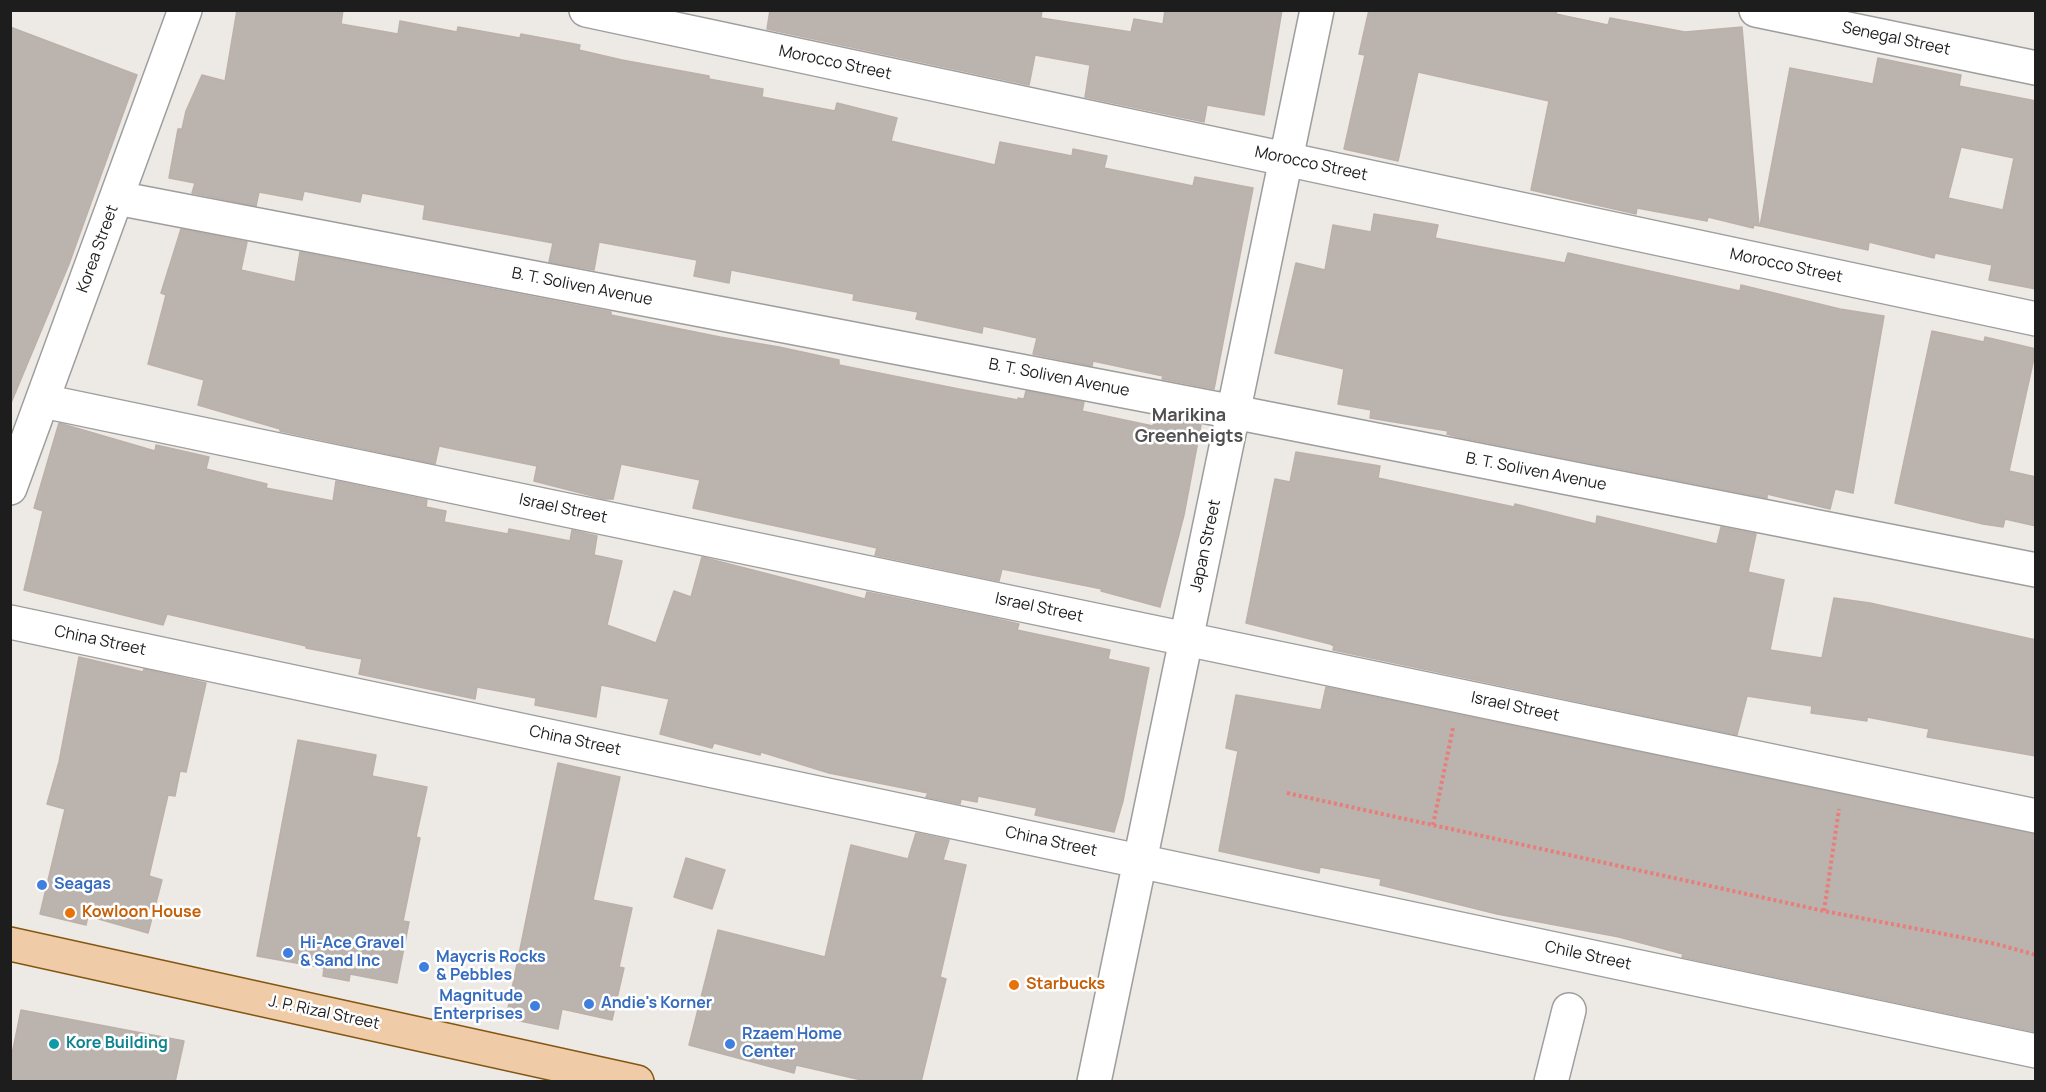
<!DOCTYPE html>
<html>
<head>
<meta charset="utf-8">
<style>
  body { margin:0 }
  #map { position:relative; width:2046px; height:1092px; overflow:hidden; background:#edeae5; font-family:Manrope,sans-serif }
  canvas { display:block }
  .frame { position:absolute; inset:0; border:12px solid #1d1d1d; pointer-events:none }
</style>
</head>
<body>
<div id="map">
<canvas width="2046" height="1092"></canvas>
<div class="frame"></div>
</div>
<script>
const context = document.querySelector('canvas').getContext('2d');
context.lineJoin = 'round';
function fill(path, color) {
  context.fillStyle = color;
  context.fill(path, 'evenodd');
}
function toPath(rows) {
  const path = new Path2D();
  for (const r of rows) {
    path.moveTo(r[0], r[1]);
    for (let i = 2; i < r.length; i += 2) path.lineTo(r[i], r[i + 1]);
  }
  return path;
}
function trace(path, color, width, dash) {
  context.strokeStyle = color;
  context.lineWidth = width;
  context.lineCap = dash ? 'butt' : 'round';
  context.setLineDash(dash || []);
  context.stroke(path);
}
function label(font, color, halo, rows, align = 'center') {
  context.font = font + ' Manrope,sans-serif';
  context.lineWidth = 5;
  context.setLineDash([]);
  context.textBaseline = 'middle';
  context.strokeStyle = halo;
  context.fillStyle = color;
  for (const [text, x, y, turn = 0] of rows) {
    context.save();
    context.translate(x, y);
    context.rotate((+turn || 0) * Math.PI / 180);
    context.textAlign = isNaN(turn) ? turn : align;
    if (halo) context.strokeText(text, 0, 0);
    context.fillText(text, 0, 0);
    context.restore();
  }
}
const building = toPath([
  [237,10,343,10,341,24,398,34,400,21,457,32,458,27,520,38,521,34,580,45,579,50,622,60,709,76,709,79,763,89,762,97,835,111,837,103,897,118,891,141,995,165,1000,142,1072,156,1073,149,1107,156,1104,168,1193,186,1195,177,1253,188,1214,389,1162,379,1163,376,1093,361,1092,366,1033,354,1037,338,983,326,982,333,916,319,918,312,853,300,854,294,731,270,729,283,694,276,697,260,599,242,594,270,549,262,553,243,423,219,425,205,362,193,360,202,304,191,302,200,259,192,256,206,192,193,195,183,169,178,178,129,182,129,186,111,202,75,225,81,237,10],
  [770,10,1042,10,1041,18,1131,32,1134,19,1163,24,1165,10,1282,10,1264,115,1207,105,1204,122,1085,97,1090,65,1035,55,1029,85,767,29,770,10],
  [1369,10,1557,10,1556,14,1608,25,1610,18,1685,32,1742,27,1759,226,1754,225,1753,228,1708,217,1707,221,1637,208,1636,214,1531,190,1549,101,1418,72,1398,161,1344,149,1365,55,1359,54,1369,10],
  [10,27,137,75,69,264,11,403,10,27],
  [1878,58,1961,75,1959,86,2036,101,2036,289,1989,280,1992,265,1935,253,1934,258,1869,242,1868,250,1760,226,1790,68,1873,84,1878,58],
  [1961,147,2014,158,2003,210,1948,198,1961,147],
  [1374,214,1438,225,1435,238,1565,263,1568,253,1740,291,1741,285,1840,309,1884,316,1853,493,1835,489,1830,509,1767,494,1767,498,1458,437,1447,434,1448,431,1370,418,1371,410,1338,404,1344,369,1275,353,1296,263,1325,270,1333,225,1371,232,1374,214],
  [181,229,247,242,241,270,295,282,300,252,611,312,611,315,720,337,779,347,839,360,839,365,959,389,1018,400,1018,398,1024,399,1026,391,1084,402,1082,411,1153,426,1155,416,1201,425,1184,515,1160,607,1101,591,1102,589,1002,569,999,581,875,555,877,548,693,508,700,480,621,464,613,499,604,499,534,481,537,466,439,446,435,464,280,431,280,429,198,405,204,380,148,364,166,295,161,293,181,229],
  [1932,331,1984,342,1985,337,2036,349,2009,471,2036,477,2036,526,2005,519,2003,527,1983,524,1895,503,1932,331],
  [59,423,155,451,156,445,209,457,206,469,267,484,266,488,333,501,336,481,427,500,426,507,446,511,444,522,508,534,509,529,570,541,572,530,597,536,594,555,622,561,607,625,656,643,674,591,691,597,702,557,865,599,867,592,989,617,1019,624,1017,630,1110,650,1108,659,1149,668,1123,801,1114,832,1035,815,1037,808,978,796,977,802,961,799,960,804,926,797,928,793,829,773,761,752,760,755,714,743,712,748,660,734,669,699,601,685,596,717,535,705,536,698,477,687,475,699,359,674,362,659,306,648,306,646,167,614,163,625,24,590,43,511,34,508,59,423],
  [1296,452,1380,466,1378,478,1514,507,1515,504,1596,524,1597,516,1717,544,1721,527,1756,534,1748,572,1784,580,1770,650,1822,658,1834,598,1870,603,2036,640,2036,756,1927,737,1929,729,1867,717,1867,721,1811,713,1812,706,1747,696,1737,735,1333,650,1334,646,1330,644,1246,623,1275,479,1290,482,1296,452],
  [79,657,143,672,144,669,206,683,186,772,180,771,175,796,168,795,149,876,162,880,148,933,88,916,86,925,40,914,65,809,47,804,59,762,79,657],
  [1326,687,2036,834,2036,1032,1682,957,1683,954,1619,937,1497,914,1380,885,1381,879,1320,867,1319,873,1219,851,1238,751,1226,748,1236,695,1321,710,1326,687],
  [298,740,376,755,372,776,427,787,416,837,420,838,403,921,409,922,397,983,350,974,349,981,323,976,324,968,257,956,298,740],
  [558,763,620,777,593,900,632,908,619,967,624,968,612,1020,562,1009,558,1029,506,1018,558,763],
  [916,833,949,840,943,860,966,865,940,977,946,979,921,1082,870,1082,796,1065,794,1073,689,1045,718,930,825,957,851,845,908,859,916,833],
  [686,858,725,870,712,909,674,897,686,858],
  [21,1010,184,1041,175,1082,10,1082,10,1064,21,1010]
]);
fill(building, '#bab3ae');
trace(building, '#bdb0a9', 1.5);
const minor = toPath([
  [586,10,2036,319],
  [1756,10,2036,68],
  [117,198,1234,412,2036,570],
  [43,401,2036,816],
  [10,488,185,10],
  [10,622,2036,1051],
  [1094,1082,1317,10],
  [1551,1082,1569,1010]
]);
const major = toPath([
  [10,944,637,1082]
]);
trace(minor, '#9e9e9e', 36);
trace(major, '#855612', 36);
trace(toPath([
  [1287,793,1824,911,1996,944,2036,955],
  [1433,825,1453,728],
  [1824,911,1839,809]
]), '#e97d7a', 4, [3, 3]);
trace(minor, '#fff', 33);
trace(major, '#f0cba7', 33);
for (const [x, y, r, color] of [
  [42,885,6,"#3f7fe0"],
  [70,913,6,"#e8710a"],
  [288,953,6,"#3f7fe0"],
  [424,967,6,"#3f7fe0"],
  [1014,985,6,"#e8710a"],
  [589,1004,6,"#3f7fe0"],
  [535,1006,6,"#3f7fe0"],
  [54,1044,6,"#0f9aa8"],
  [730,1044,6,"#3f7fe0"]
]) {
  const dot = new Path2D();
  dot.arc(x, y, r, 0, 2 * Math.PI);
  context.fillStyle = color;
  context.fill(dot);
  trace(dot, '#fff', 2);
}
label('16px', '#1d1d1d', '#fff', [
  ["Senegal Street",1896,39,12],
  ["Morocco Street",835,63,12],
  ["Morocco Street",1311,164,12],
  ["Korea Street",98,249,-70],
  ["Morocco Street",1786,266,12],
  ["B. T. Soliven Avenue",582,287,11],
  ["B. T. Soliven Avenue",1059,378,11],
  ["B. T. Soliven Avenue",1536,472,11],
  ["Israel Street",563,509,12],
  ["Japan Street",1206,546,-78],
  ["Israel Street",1039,608,12],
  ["China Street",100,641,12],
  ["Israel Street",1515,707,12],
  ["China Street",575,741,12],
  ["China Street",1051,842,12],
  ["Chile Street",1588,956,12],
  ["J. P. Rizal Street",324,1013,12]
]);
label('bold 16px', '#366cbe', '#fff', [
  ["Seagas",54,885],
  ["Hi-Ace Gravel",300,944],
  ["& Sand Inc",300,962],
  ["Maycris Rocks",436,958],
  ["& Pebbles",436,976],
  ["Magnitude",523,997,"right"],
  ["Enterprises",523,1015,"right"],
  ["Andie's Korner",601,1004],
  ["Rzaem Home",742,1035],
  ["Center",742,1053]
], 'left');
label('bold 16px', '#c56008', '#fff', [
  ["Kowloon House",82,913],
  ["Starbucks",1026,985]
], 'left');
label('bold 16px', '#0d838f', '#fff', [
  ["Kore Building",66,1044]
], 'left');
label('bold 18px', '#505050', '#fff', [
  ["Marikina",1189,416],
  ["Greenheigts",1189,437]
]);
</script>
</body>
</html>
